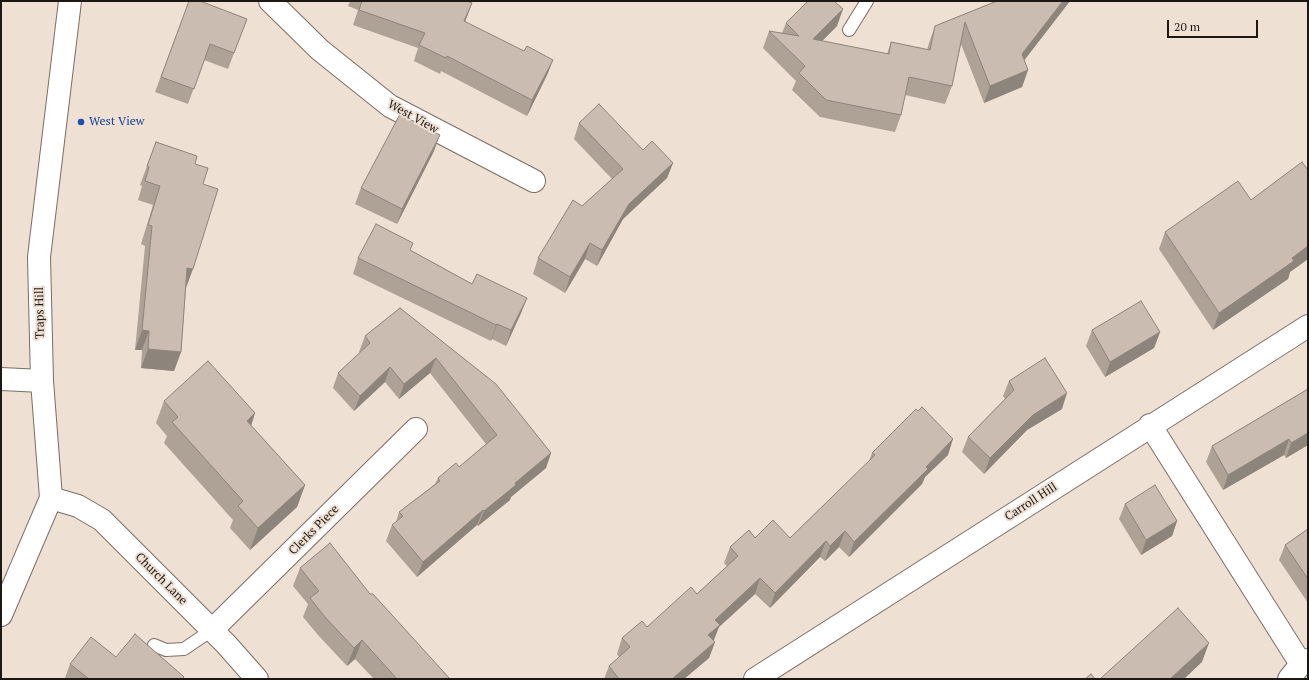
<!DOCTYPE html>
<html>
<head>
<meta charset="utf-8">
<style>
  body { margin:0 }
  #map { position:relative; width:1309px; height:680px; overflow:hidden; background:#efe0d4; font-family:"PT Serif",serif }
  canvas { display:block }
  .frame { position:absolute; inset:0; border:2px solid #1d1813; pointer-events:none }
  .scale { position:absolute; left:1167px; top:20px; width:91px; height:18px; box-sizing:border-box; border:2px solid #1d1813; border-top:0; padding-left:5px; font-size:12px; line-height:14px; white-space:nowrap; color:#1d1813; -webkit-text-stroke:3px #efe0d4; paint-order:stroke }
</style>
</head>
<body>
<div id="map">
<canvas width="1309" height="680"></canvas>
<div class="frame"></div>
<div class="scale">20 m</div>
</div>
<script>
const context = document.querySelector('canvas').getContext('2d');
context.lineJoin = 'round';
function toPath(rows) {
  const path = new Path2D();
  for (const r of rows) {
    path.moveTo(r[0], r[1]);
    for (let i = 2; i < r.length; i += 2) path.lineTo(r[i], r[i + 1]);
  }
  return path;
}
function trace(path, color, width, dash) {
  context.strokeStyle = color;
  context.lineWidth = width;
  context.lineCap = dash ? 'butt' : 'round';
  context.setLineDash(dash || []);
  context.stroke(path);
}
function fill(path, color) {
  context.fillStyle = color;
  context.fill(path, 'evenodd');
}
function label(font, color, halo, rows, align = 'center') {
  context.font = font + ' "PT Serif",serif';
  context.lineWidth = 4;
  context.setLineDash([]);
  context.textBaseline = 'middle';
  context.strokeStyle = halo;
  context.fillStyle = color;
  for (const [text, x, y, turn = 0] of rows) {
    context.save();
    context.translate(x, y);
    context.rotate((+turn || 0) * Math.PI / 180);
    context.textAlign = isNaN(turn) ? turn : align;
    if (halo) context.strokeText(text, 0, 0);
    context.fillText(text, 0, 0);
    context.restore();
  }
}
const service = toPath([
  [849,30,867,1],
  [154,645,166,650,184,649,212,630]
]);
const minor = toPath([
  [270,1,320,50,390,106,534,181],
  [1,379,42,381],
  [1150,425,1301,664],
  [51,498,78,506,102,520,226,644,257,679],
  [212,630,416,429],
  [755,679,1308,326],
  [1289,679,1301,664,1308,660]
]);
const tertiary = toPath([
  [1,615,51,498,42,381,39,257,70,1]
]);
trace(service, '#7b6e64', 14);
trace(minor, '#7b6e64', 24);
trace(tertiary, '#7b6e64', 24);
trace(service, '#fff', 12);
trace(minor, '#fff', 22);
trace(tertiary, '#fff', 22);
fill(toPath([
  [189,1,247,19,228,69,204,60,188,104,155,92],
  [350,1,467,1,472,3,465,22,524,51,553,60,547,75,527,116,441,71,440,74,414,61,418,48,353,25,358,10,348,6],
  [997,1,1070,1,1024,60,1028,70,1022,87,984,103,961,44,952,86,945,104,905,95,901,115,895,132,820,117,792,90,796,81,763,48,769,31,782,33,786,23,837,26,822,41,887,54,891,42,927,50,929,43,935,26],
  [579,123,643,150,673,163,667,178,623,219,597,266,585,259,565,293,533,274,538,258,582,206,612,179,574,139],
  [156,142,195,164,203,184,186,287,181,352,174,371,141,368,142,350,135,350,145,246,141,244,153,205,138,200,142,186,140,185],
  [434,151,397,224,355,204,361,188],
  [1308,170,1308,259,1290,272,1288,279,1213,330,1159,249,1165,232,1251,200],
  [410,251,472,284,527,298,521,313,506,346,492,339,491,341,353,274,358,258],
  [400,308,551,453,546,468,511,497,510,500,478,526,477,525,417,577,386,541,392,525,396,522,399,512,435,484,438,478,459,467,486,444,430,373,399,399,385,382,354,411,333,388,338,373,360,353,359,352,365,336],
  [1092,330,1160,332,1154,348,1105,377,1086,346],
  [1009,381,1062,409,1027,430,984,474,962,452,968,437,1005,399,1003,396],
  [1308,389,1308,445,1286,458,1284,455,1223,490,1206,462,1212,446],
  [164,401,255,413,251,426,305,485,297,507,250,550,230,528,233,520,164,443,167,436,156,423],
  [872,453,948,455,925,477,922,484,849,557,839,547,825,561,820,557,770,608,755,594,719,627,713,641,715,642,709,658,684,679,604,679,609,666,619,657,617,654,622,638,647,627,697,594,727,566,724,563,730,547,755,538,790,538,869,461],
  [1125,504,1177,521,1172,536,1141,555,1119,519],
  [1308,529,1308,603,1279,560,1285,545],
  [300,568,370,594,450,679,374,679,355,659,347,666,318,635,303,617,308,604,293,586],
  [116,657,184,679,65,679,65,678,70,664]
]), '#aea297');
fill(toPath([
  [1063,1,1070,1,1016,71,1022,54],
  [472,3,466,19,458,36,464,21],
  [843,9,837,26,807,56,813,39],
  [553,60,547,75,527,116,532,100],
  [1028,70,1022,87,984,103,990,86],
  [440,135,434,151,397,224,402,209],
  [673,163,667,178,623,219,597,266,602,250,629,204],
  [590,243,585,259,565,293,570,277],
  [1308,246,1308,259,1290,272,1288,279,1213,330,1219,313],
  [187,268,193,269,186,288],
  [527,298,521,313,506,346,511,330],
  [497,324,492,339,491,341,496,325],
  [142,330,149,331,142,350,135,350],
  [1160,332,1154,348,1105,377,1110,362],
  [148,349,181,352,174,371,141,368],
  [436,358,430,373,399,399,404,384],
  [390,367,385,382,354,411,360,396],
  [1067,393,1062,409,1027,430,984,474,990,458,1033,415],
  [255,413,248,435,247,421],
  [1308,433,1308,445,1286,458,1291,443],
  [953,439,948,455,925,477,922,484,849,557,854,542,926,467],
  [1289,439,1284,455,1223,490,1228,475],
  [551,453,546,468,511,497,510,500,478,526,484,511,515,483],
  [305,485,297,507,250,550,258,528],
  [483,510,477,525,417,577,423,562],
  [1177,521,1172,536,1141,555,1146,540],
  [845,531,839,547,825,561,830,546],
  [826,541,820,557,770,608,775,593],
  [760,578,755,594,719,627,714,640,703,650,708,635,715,620],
  [362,640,355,659,347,666,354,648],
  [715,642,709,658,684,679,672,679],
  [1209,643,1202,662,1184,679,1170,679]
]), '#8d847b');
const building = toPath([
  [189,1,200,1,247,19,234,53,210,44,194,89,161,77,189,1],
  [362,1,467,1,472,3,464,21,524,51,527,46,553,60,532,100,447,56,446,58,419,45,425,33,359,10,362,1],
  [808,1,834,1,843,9,813,39,889,54,891,42,930,50,935,26,997,1,1063,1,1022,54,1028,70,990,86,965,22,952,86,909,77,901,115,826,100,799,73,805,66,769,31,799,36,786,23,808,1],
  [599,104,643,150,652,141,673,163,629,204,602,250,590,243,570,277,538,258,573,200,582,206,623,169,579,123,599,104],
  [400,114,440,135,402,209,361,188,400,114],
  [156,142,197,156,195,164,208,168,203,184,218,189,193,269,187,268,181,352,148,349,149,331,142,330,152,226,148,225,160,186,145,181,149,167,147,166,156,142],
  [1302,162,1308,170,1308,246,1292,258,1294,261,1219,313,1165,232,1238,181,1251,200,1302,162],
  [376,224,413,243,410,250,472,284,477,274,527,298,511,330,497,324,496,325,358,258,376,224],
  [1141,301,1160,332,1110,362,1092,330,1141,301],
  [400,308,496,384,551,453,515,483,516,485,484,511,483,510,423,562,392,525,403,516,399,512,440,481,438,478,456,463,459,467,497,435,436,358,404,384,390,367,360,396,338,373,370,343,365,336,400,308],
  [1045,358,1067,393,1033,415,990,458,968,437,1014,390,1009,381,1045,358],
  [208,361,255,413,247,421,305,485,258,528,238,506,243,501,172,422,178,417,164,401,208,361],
  [1308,389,1308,433,1291,443,1289,439,1228,475,1212,446,1308,389],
  [922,407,953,439,926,467,928,469,854,542,845,531,830,546,826,541,775,593,760,578,715,620,720,625,708,635,715,642,672,679,619,679,609,666,630,647,622,638,642,621,647,627,691,587,697,594,738,556,730,547,749,530,755,538,773,520,790,538,875,455,872,453,916,409,918,411,922,407],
  [1155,485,1177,521,1146,540,1125,504,1155,485],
  [1308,529,1308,579,1285,545,1308,529],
  [330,543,370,594,373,594,450,679,397,679,362,640,354,648,325,617,310,598,319,591,300,568,330,543],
  [1178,608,1209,643,1170,679,1100,679,1178,608],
  [135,634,184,677,182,679,89,679,70,664,91,637,116,657,135,634],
  [1091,674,1095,679,1085,679,1091,674]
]);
fill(building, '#cabcb0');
trace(building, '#8d847b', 1);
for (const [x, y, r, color] of [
  [81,122,4,"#1a4fb4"]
]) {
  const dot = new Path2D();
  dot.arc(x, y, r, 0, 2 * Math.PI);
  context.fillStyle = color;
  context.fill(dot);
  trace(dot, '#efe0d4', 1.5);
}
label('12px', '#1d1813', '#efe0d4', [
  ["West View",413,117,29],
  ["Traps Hill",40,313,-91],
  ["Carroll Hill",1031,502,-33],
  ["Clerks Piece",314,530,-45],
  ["Church Lane",161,579,45]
]);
label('12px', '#164399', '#efe0d4', [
  ["West View",89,122]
], 'left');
</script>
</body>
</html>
